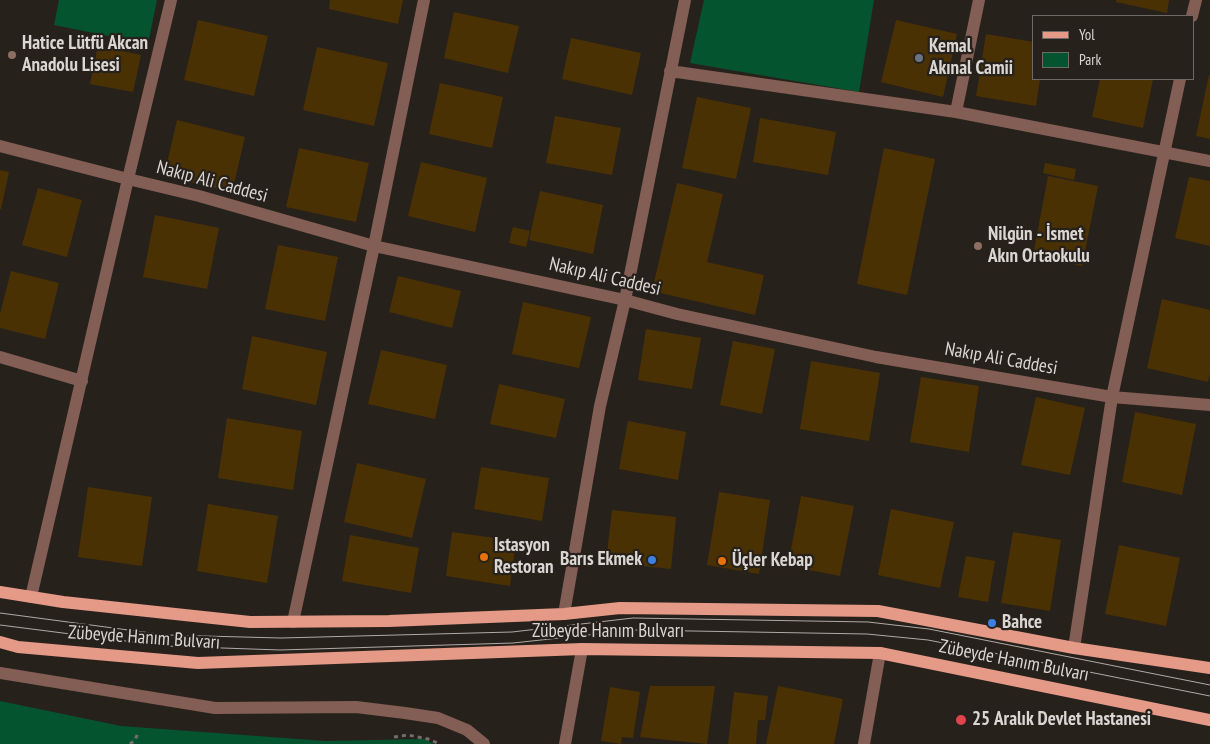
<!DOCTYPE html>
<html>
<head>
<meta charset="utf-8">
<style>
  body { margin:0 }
  #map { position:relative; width:1210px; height:744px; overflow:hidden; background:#27211c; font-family:"PT Sans Narrow",sans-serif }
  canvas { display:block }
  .legend { position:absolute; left:1032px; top:15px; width:162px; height:65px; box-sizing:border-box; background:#27211c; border:1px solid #6f6965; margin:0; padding:6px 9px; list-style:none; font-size:15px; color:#dad6d3 }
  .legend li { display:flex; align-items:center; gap:10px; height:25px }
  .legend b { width:25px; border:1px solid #6f6965 }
</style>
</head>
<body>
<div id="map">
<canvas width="1210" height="744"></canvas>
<ul class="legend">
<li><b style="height:6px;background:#e59987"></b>Yol</li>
<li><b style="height:14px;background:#055430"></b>Park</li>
</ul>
</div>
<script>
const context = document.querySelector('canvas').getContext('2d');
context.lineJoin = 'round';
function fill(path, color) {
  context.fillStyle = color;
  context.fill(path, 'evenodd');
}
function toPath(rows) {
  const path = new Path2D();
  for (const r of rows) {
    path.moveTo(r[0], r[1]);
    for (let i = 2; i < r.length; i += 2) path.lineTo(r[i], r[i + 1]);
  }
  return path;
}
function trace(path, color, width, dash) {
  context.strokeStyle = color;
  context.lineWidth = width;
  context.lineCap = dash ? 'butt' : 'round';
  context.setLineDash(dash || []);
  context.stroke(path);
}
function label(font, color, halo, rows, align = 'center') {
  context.font = font + ' "PT Sans Narrow",sans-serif';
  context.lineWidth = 4.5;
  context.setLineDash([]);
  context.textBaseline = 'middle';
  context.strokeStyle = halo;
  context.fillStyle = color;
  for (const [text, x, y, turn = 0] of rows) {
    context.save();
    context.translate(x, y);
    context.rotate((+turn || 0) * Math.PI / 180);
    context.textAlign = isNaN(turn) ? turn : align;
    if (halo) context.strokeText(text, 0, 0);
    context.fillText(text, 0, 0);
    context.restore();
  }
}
fill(toPath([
  [59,0,157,0,148,44,54,25],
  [704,0,874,0,859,92,690,63],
  [0,701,121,726,325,741,424,739,434,744,0,744]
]), '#055430');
fill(toPath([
  [330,0,403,0,398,24,329,9],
  [1116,0,1169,0,1167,13,1116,2],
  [454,12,519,26,508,73,444,58],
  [198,20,268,36,254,96,184,80],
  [896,20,957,34,943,97,881,82],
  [986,34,1034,42,1034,79,1040,79,1036,106,976,96],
  [571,38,641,53,632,95,562,79],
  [98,46,141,55,133,92,90,84],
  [317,47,388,63,374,126,303,110],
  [1209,75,1210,75,1210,139,1196,136],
  [1100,79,1153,79,1143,128,1092,117],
  [440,83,503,97,492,148,429,134],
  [697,97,751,108,736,179,682,168],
  [555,116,621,128,612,175,546,163],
  [760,118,836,132,828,175,753,162],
  [177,120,245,137,232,192,164,176],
  [299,148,369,163,356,222,286,207],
  [884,148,935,159,907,295,857,284],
  [421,162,487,178,475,232,408,216],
  [1045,163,1076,169,1074,180,1043,173],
  [0,170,9,172,1,209,0,209],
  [1048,176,1098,186,1082,266,1033,256],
  [1189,177,1210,181,1210,246,1175,238],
  [677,183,723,194,707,262,764,275,755,315,652,291],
  [38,188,82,200,67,257,22,245],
  [540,191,603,205,593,254,529,240],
  [155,215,219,228,207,289,143,277],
  [513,227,530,231,526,247,509,243],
  [278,245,338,257,325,321,265,309],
  [11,271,59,283,45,339,0,328,0,314],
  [398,276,461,291,452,328,389,312],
  [1162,299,1210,310,1210,373,1208,382,1147,368],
  [523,302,591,317,579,368,512,354],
  [646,329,701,338,692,389,638,380],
  [252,336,327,352,316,405,242,389],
  [733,341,775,349,762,414,720,405],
  [381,350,447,365,435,419,368,404],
  [811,361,880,373,869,441,800,429],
  [921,377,979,386,969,452,910,442],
  [499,384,565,399,556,438,490,424],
  [1036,397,1085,408,1070,475,1021,465],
  [1135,412,1196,424,1182,495,1122,482],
  [227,418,302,431,293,490,218,478],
  [628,421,686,432,678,480,619,469],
  [357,463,426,479,412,538,344,522],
  [481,467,549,478,542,521,474,509],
  [88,487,152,497,142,566,78,557],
  [719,492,770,500,759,574,707,565],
  [801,496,854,506,840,576,788,566],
  [208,504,278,516,267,583,197,571],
  [891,509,954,522,940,588,878,575],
  [612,510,676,517,671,569,606,562],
  [452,532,516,541,510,586,446,576],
  [1013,532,1061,540,1050,611,1001,603],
  [350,535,419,548,411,593,342,581],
  [1119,545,1180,558,1166,626,1105,614],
  [966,556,995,561,988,602,958,597],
  [650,686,715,686,707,744,640,737],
  [778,686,843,699,834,744,766,744],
  [610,687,640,692,633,738,622,737,621,744,601,741],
  [734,692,768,696,765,720,758,720,756,744,728,744]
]), '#4a3104');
trace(toPath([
  [394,737,408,735,428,739,440,744],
  [130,744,135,740,138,733]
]), '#736e69', 3, [4, 4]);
trace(toPath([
  [1192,16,1196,0],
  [670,71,956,112,1210,161],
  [956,112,979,0],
  [0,146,128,179,199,196,374,246,625,300,677,314,876,357,1112,397,1210,405],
  [0,357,82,381],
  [31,597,128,179,171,0],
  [564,614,600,406,625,300,685,0],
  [293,622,374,246,424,0],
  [1074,648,1112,397,1180,79],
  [0,673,215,708,356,707,405,713,438,718,467,730,484,744],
  [565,744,582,649],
  [864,744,880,653]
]), '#835e55', 12);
trace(toPath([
  [0,592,63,602,250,622,389,621,564,614,620,608,878,611,1074,648,1210,668],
  [0,642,18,647,198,663,582,649,880,653,1210,720]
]), '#e59987', 12);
trace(toPath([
  [0,613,166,635,281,638,512,632,633,618,868,622,929,629,1210,685],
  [0,625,165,646,280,650,513,643,634,630,867,634,928,640,1210,696]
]), '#afaaa7', 1);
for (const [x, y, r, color] of [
  [12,55,5,"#8d6e63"],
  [919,58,5,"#6b7280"],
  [978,246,5,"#8d6e63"],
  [484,557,5,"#e8710a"],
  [652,560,5,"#3f7fe0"],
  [722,561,5,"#e8710a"],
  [992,623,5,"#3f7fe0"],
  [961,720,6,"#e0444e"]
]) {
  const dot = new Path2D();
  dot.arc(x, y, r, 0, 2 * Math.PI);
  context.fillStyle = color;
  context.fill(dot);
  trace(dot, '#27211c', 2);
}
label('bold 19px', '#dad6d3', '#27211c', [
  ["Hatice Lütfü Akcan",22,44],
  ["Anadolu Lisesi",22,66],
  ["Kemal",929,47],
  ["Akınal Camii",929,69],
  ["Nilgün - İsmet",988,235],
  ["Akın Ortaokulu",988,257],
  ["Istasyon",494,546],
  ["Restoran",494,568],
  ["Barıs Ekmek",642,560,"right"],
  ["Üçler Kebap",732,561],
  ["Bahce",1002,623],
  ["25 Aralık Devlet Hastanesi",972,720]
], 'left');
label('19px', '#dad6d3', '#27211c', [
  ["Nakıp Ali Caddesi",212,182,15],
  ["Nakıp Ali Caddesi",605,277,13],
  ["Nakıp Ali Caddesi",1001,359,10],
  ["Zübeyde Hanım Bulvarı",608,632],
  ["Zübeyde Hanım Bulvarı",144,638,4],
  ["Zübeyde Hanım Bulvarı",1014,661,11]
]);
</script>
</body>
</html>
